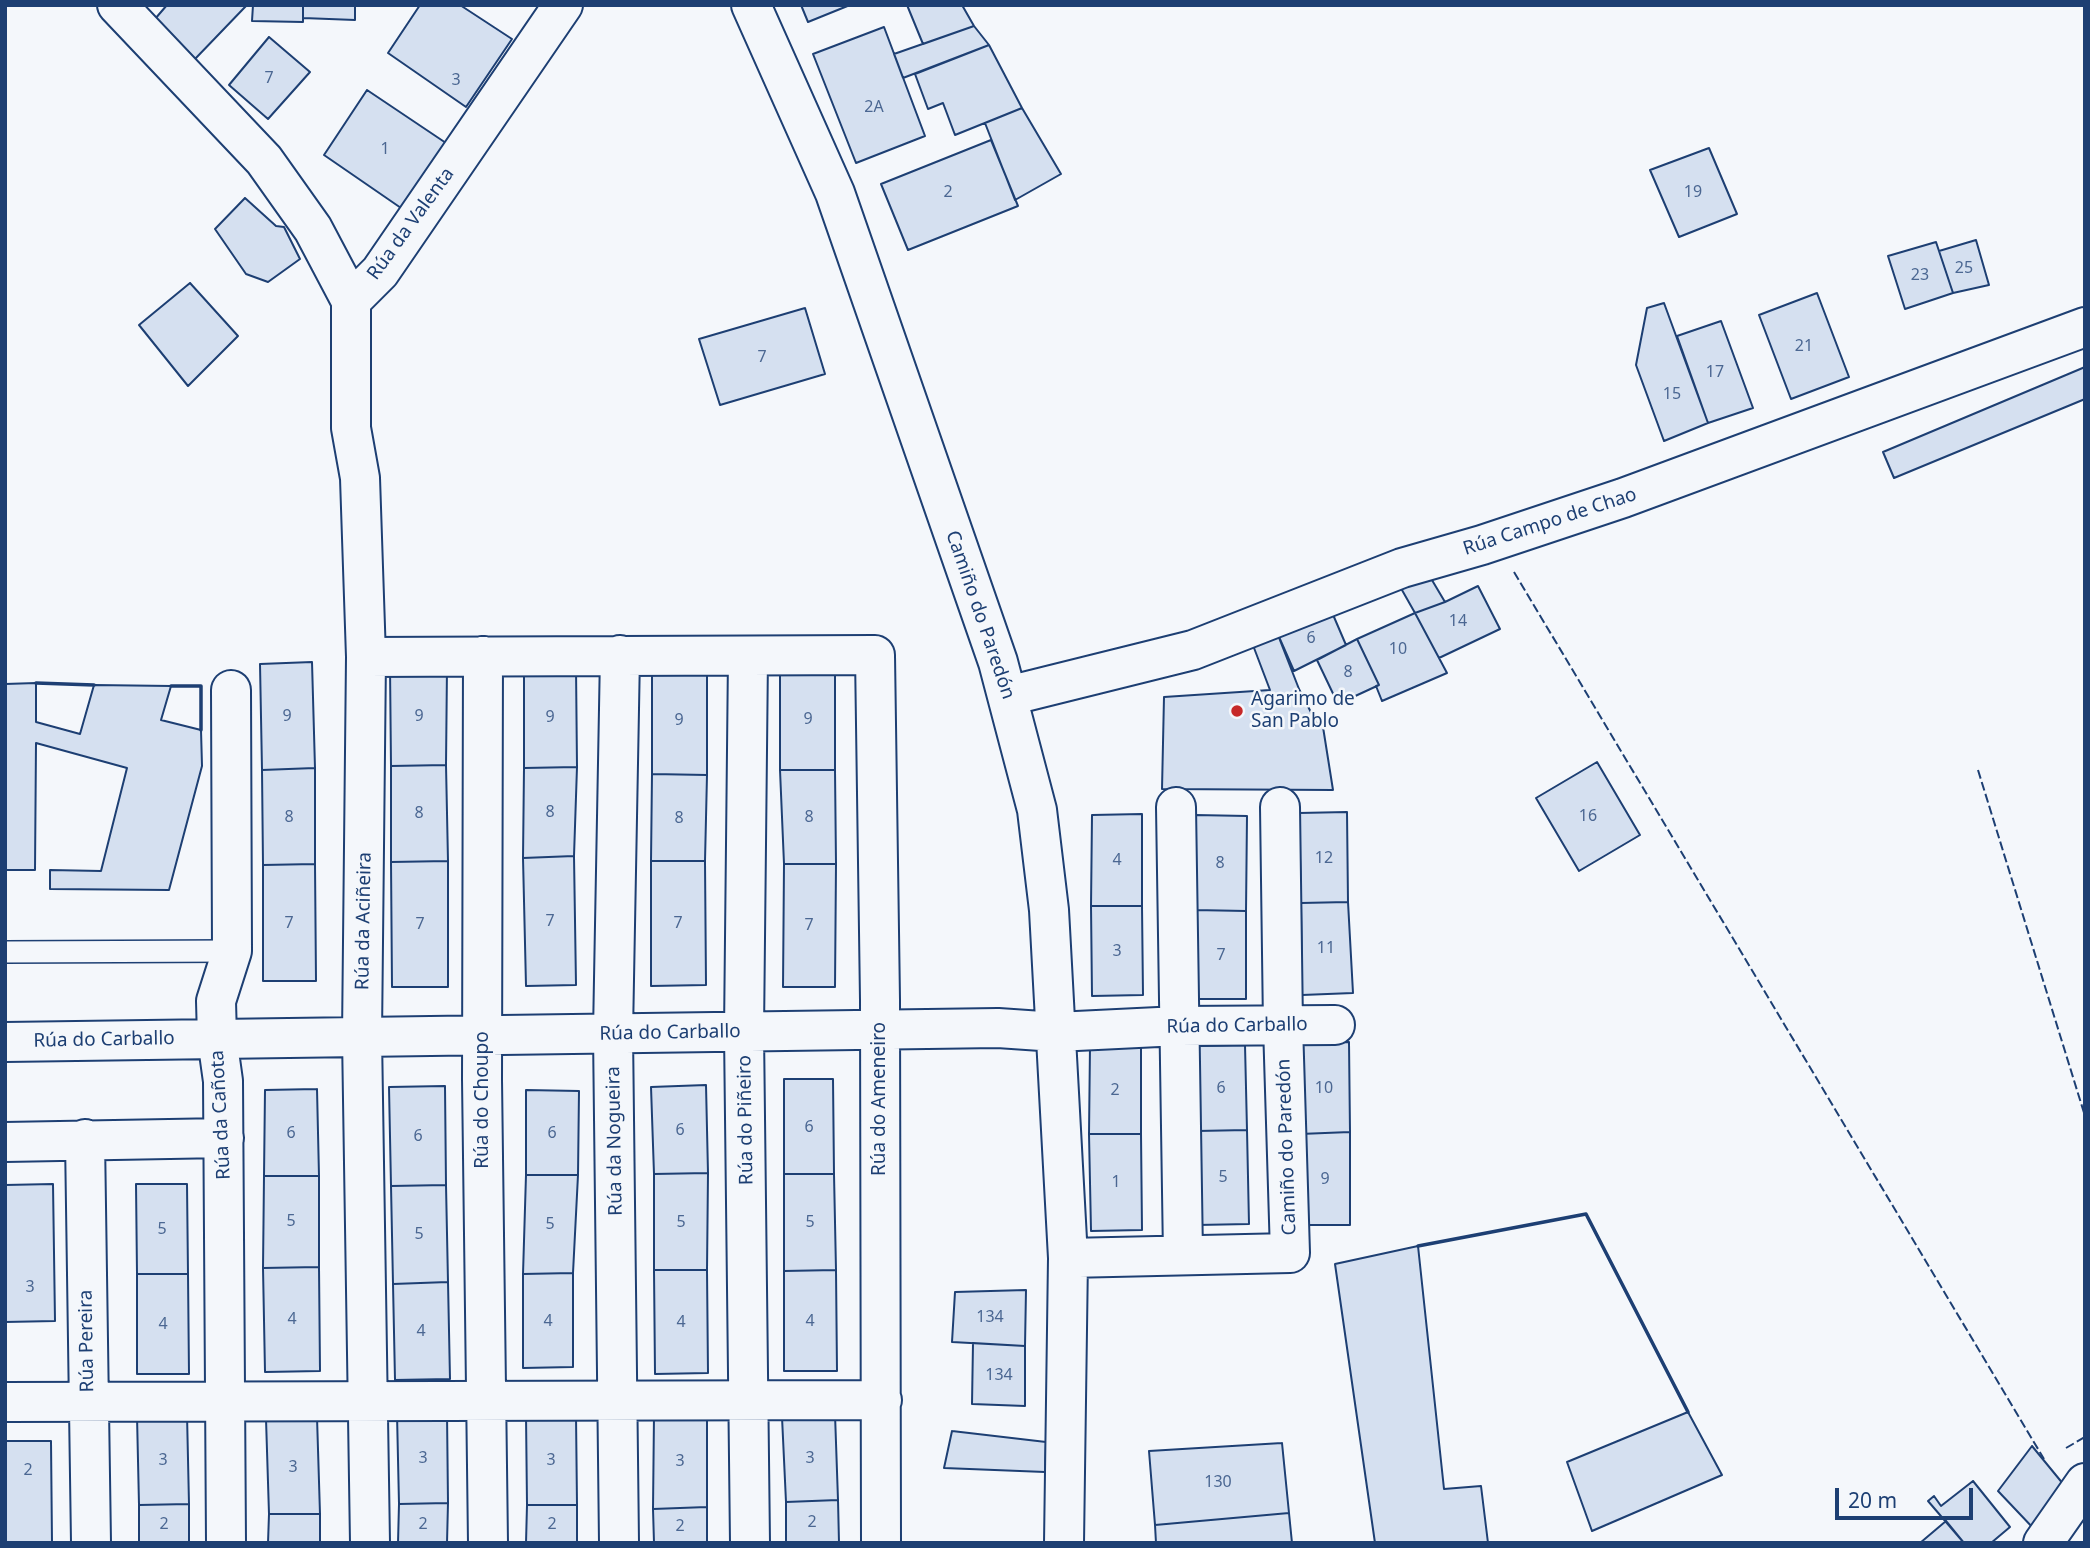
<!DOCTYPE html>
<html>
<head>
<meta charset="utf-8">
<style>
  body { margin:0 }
  #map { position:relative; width:2090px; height:1548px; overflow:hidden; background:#f4f7fb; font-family:"Noto Sans",sans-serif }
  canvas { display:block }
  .frame { position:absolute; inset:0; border:7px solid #1d3f73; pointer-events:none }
  .scale { position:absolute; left:1835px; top:1488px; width:138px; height:32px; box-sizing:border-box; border:4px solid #1d3f73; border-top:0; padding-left:9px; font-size:21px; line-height:24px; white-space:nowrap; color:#1d3f73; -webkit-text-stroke:5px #f4f7fb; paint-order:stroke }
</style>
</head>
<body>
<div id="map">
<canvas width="2090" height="1548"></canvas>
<div class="frame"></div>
<div class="scale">20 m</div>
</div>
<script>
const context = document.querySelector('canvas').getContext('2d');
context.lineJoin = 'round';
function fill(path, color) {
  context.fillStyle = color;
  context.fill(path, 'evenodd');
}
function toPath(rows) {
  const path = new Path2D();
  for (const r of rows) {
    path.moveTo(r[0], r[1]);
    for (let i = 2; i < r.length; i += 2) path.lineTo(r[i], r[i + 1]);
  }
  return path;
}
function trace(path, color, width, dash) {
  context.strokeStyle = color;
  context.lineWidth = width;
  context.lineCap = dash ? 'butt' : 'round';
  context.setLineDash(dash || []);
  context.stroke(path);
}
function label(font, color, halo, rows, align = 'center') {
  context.font = font + ' "Noto Sans",sans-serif';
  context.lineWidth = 5;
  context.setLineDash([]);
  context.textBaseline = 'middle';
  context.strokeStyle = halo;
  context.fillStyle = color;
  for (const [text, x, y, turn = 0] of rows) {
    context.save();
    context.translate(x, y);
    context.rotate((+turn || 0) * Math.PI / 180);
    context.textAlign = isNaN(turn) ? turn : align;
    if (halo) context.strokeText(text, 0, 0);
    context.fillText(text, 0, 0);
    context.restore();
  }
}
const building = toPath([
  [167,5,246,6,195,59,155,19,167,5],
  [253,5,303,5,303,22,252,21,253,5],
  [303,5,355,5,355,20,303,18,303,5],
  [420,5,460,5,512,39,466,107,388,53,420,5],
  [801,5,850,5,808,22,801,5],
  [907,5,962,5,974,26,923,44,907,5],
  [974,26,989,45,903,78,894,54,974,26],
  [884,27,925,136,856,163,813,54,884,27],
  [269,37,310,72,268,119,229,85,269,37],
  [989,45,1022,108,955,135,943,103,928,109,915,74,989,45],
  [367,90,446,143,401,208,324,155,367,90],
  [1022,108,1061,174,1015,200,985,123,1022,108],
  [991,140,1018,206,908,250,881,184,991,140],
  [1709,148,1737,214,1679,237,1650,170,1709,148],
  [245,198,276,226,284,227,300,259,268,282,246,274,215,229,245,198],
  [1976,240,1989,285,1953,293,1939,251,1976,240],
  [1936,242,1953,293,1905,309,1888,256,1936,242],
  [190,283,238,336,188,386,139,325,190,283],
  [1817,293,1849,377,1791,399,1759,315,1817,293],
  [1664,303,1708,423,1664,441,1636,365,1647,308,1664,303],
  [805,308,825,374,720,405,699,339,805,308],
  [1721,321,1753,408,1708,423,1677,336,1721,321],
  [2085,367,2085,399,1894,478,1883,452,2085,367],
  [1426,570,1445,602,1415,613,1398,583,1426,570],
  [1478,586,1500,629,1439,658,1415,613,1445,602,1478,586],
  [1331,610,1346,645,1294,671,1276,630,1331,610],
  [1415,613,1447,673,1382,701,1376,686,1379,685,1357,639,1415,613],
  [1276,630,1299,689,1318,726,1323,727,1333,790,1162,789,1164,697,1270,690,1251,640,1276,630],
  [1357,639,1379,685,1338,704,1317,660,1357,639],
  [312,662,315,768,262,770,260,664,312,662],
  [652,666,707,666,707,775,652,774,652,666],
  [390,667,447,667,446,765,391,766,390,667],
  [524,667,576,667,577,767,524,768,524,667],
  [780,667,835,667,835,770,780,770,780,667],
  [36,683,36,722,80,734,94,685,171,686,161,720,201,730,202,766,169,890,50,889,50,870,101,871,127,768,36,743,35,870,5,870,5,684,36,683],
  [1597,762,1640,835,1579,871,1536,798,1597,762],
  [446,765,448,861,391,862,391,766,446,765],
  [577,767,574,856,523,858,524,768,577,767],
  [315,768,315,864,263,865,262,770,315,768],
  [780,770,835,770,836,864,784,864,780,770],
  [652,774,707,775,705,861,651,861,652,774],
  [1347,812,1348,902,1301,903,1299,813,1347,812],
  [1142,814,1142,906,1091,906,1092,815,1142,814],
  [1195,815,1247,816,1246,911,1194,910,1195,815],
  [574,856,576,985,526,986,523,858,574,856],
  [448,861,448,987,392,987,391,862,448,861],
  [651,861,705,861,706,985,651,986,651,861],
  [315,864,316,981,263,981,263,865,315,864],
  [784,864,836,864,835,987,783,987,784,864],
  [1348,902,1353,993,1302,995,1301,903,1348,902],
  [1091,906,1142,906,1143,995,1092,996,1091,906],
  [1194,910,1246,911,1246,999,1196,999,1194,910],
  [1349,1042,1350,1132,1300,1134,1298,1044,1349,1042],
  [1141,1045,1141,1134,1089,1134,1090,1046,1141,1045],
  [1245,1045,1247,1130,1197,1131,1196,1046,1245,1045],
  [784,1079,833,1079,834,1174,784,1174,784,1079],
  [706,1085,708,1173,654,1174,651,1087,706,1085],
  [445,1086,446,1185,391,1186,389,1087,445,1086],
  [317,1089,319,1176,264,1176,265,1090,317,1089],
  [526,1090,579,1091,578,1175,526,1175,526,1090],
  [1247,1130,1249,1224,1197,1225,1197,1131,1247,1130],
  [1350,1132,1350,1225,1301,1225,1300,1134,1350,1132],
  [1089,1134,1141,1134,1142,1230,1091,1231,1089,1134],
  [708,1173,707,1270,654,1270,654,1174,708,1173],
  [784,1174,834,1174,836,1270,784,1271,784,1174],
  [526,1175,578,1175,573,1273,523,1274,526,1175],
  [264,1176,319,1176,319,1267,263,1268,264,1176],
  [53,1184,55,1321,5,1322,5,1185,53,1184],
  [136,1184,187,1184,188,1274,137,1274,136,1184],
  [446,1185,448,1282,393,1284,391,1186,446,1185],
  [1418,1246,1444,1489,1481,1486,1488,1543,1375,1543,1335,1264,1418,1246],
  [319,1267,320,1371,265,1372,263,1268,319,1267],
  [654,1270,707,1270,708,1373,655,1374,654,1270],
  [836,1270,837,1371,784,1371,784,1271,836,1270],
  [573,1273,573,1367,523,1368,523,1274,573,1273],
  [137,1274,188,1274,189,1374,137,1374,137,1274],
  [448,1282,450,1379,395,1380,393,1284,448,1282],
  [1026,1290,1025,1346,952,1342,955,1292,1026,1290],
  [973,1343,1025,1346,1025,1406,972,1404,973,1343],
  [1688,1412,1722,1475,1592,1531,1567,1462,1688,1412],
  [447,1413,448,1503,399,1504,397,1414,447,1413],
  [707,1413,707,1507,653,1509,654,1415,707,1413],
  [187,1414,189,1504,139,1505,137,1416,187,1414],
  [835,1414,838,1500,786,1502,782,1417,835,1414],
  [526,1415,576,1415,577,1505,527,1505,526,1415],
  [317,1417,320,1514,269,1514,266,1419,317,1417],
  [952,1431,1046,1442,1045,1472,944,1468,952,1431],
  [5,1441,51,1441,52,1543,5,1543,5,1441],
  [1282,1443,1289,1513,1155,1525,1149,1451,1282,1443],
  [2032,1446,2064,1485,2035,1530,1998,1491,2032,1446],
  [1973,1481,2010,1527,1991,1543,1964,1543,1928,1501,1934,1496,1941,1506,1973,1481],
  [838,1500,839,1543,786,1543,786,1502,838,1500],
  [448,1503,447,1543,398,1543,399,1504,448,1503],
  [189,1504,189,1543,139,1543,139,1505,189,1504],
  [527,1505,577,1505,577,1543,526,1543,527,1505],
  [707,1507,707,1543,654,1543,653,1509,707,1507],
  [1289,1513,1292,1543,1156,1543,1155,1525,1289,1513],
  [269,1514,320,1514,320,1543,268,1543,269,1514],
  [1946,1521,1964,1543,1920,1543,1946,1521]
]);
fill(building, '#d5e0f0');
trace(building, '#1d3f73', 2);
const service = toPath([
  [5,952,232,951]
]);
const minor = toPath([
  [117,5,264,160,313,229,351,301,351,428,360,478,366,657,362,1036,370,1543],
  [751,5,835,193,998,662,1037,810,1049,910,1068,1258,1064,1543],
  [351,301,380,272,563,5],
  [483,656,482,1079,488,1543],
  [748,656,744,1032,750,1543],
  [366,657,875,655,880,1000,881,1543],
  [1008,696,1193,650,1402,568,1482,545,1623,498,2085,327],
  [1176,807,1183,1255],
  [5,1042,998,1028,1056,1032,1179,1026,1335,1025],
  [85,1139,91,1543],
  [5,1142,224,1138],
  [1068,1258,1290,1253,1283,1025,1280,807],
  [5,1402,882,1400],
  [226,1543,223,1081,217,1038,216,1001,232,951,231,690],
  [619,1543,613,1033,620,655],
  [2043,1543,2085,1483]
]);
trace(service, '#1d3f73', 24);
trace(minor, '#1d3f73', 42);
trace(service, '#f4f7fb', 21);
trace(minor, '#f4f7fb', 38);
trace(toPath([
  [1514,572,2044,1459],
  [1978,770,2085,1116],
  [2066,1448,2085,1437]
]), '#1d3f73', 2, [9, 3.5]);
trace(toPath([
  [36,683,94,685],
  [171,686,201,686,201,730],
  [1418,1246,1586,1214,1688,1412]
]), '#1d3f73', 3.5);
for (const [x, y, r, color] of [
  [1237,711,7,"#c62828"]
]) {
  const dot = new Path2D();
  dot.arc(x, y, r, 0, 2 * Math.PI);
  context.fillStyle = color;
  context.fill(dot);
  trace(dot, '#f4f7fb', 2.5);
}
label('16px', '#4b6792', null, [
  ["7",269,78],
  ["3",456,80],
  ["2A",874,107],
  ["1",385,149],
  ["2",948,192],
  ["19",1693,192],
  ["25",1964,268],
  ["23",1920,275],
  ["21",1804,346],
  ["7",762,357],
  ["17",1715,372],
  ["15",1672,394],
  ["14",1458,621],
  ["6",1311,638],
  ["10",1398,649],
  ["8",1348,672],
  ["9",287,716],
  ["9",419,716],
  ["9",550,717],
  ["9",808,719],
  ["9",679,720],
  ["8",550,812],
  ["8",419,813],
  ["16",1588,816],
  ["8",289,817],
  ["8",809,817],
  ["8",679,818],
  ["12",1324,858],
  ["4",1117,860],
  ["8",1220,863],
  ["7",550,921],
  ["7",289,923],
  ["7",678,923],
  ["7",420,924],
  ["7",809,925],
  ["11",1326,948],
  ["3",1117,951],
  ["7",1221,955],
  ["6",1221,1088],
  ["10",1324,1088],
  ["2",1115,1090],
  ["6",809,1127],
  ["6",680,1130],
  ["6",291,1133],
  ["6",552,1133],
  ["6",418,1136],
  ["5",1223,1177],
  ["9",1325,1179],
  ["1",1116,1182],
  ["5",291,1221],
  ["5",681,1222],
  ["5",810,1222],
  ["5",550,1224],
  ["5",162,1229],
  ["5",419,1234],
  ["3",30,1287],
  ["134",990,1317],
  ["4",292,1319],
  ["4",548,1321],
  ["4",810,1321],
  ["4",681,1322],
  ["4",163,1324],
  ["4",421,1331],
  ["134",999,1375],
  ["3",423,1458],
  ["3",810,1458],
  ["3",163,1460],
  ["3",551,1460],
  ["3",680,1461],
  ["3",293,1467],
  ["2",28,1470],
  ["130",1218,1482],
  ["2",812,1522],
  ["2",164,1524],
  ["2",423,1524],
  ["2",552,1524],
  ["2",680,1526]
]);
label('19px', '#1d3f73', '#f4f7fb', [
  ["Rúa da Valenta",411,224,-54],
  ["Rúa Campo de Chao",1550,522,-18],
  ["Camiño do Paredón",980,615,71],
  ["Rúa da Aciñeira",364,921,-89],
  ["Rúa do Carballo",1237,1026,-1],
  ["Rúa do Carballo",670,1033,-1],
  ["Rúa do Carballo",104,1040,-1],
  ["Rúa do Ameneiro",880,1099,-90],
  ["Rúa do Choupo",483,1100,-90],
  ["Rúa da Cañota",221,1115,-93],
  ["Rúa do Piñeiro",746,1120,-91],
  ["Rúa da Nogueira",615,1141,-91],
  ["Camiño do Paredón",1287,1147,-92],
  ["Rúa Pereira",87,1341,-91]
]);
label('19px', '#1d3f73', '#f4f7fb', [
  ["Agarimo de",1251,700],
  ["San Pablo",1251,722]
], 'left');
</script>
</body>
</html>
